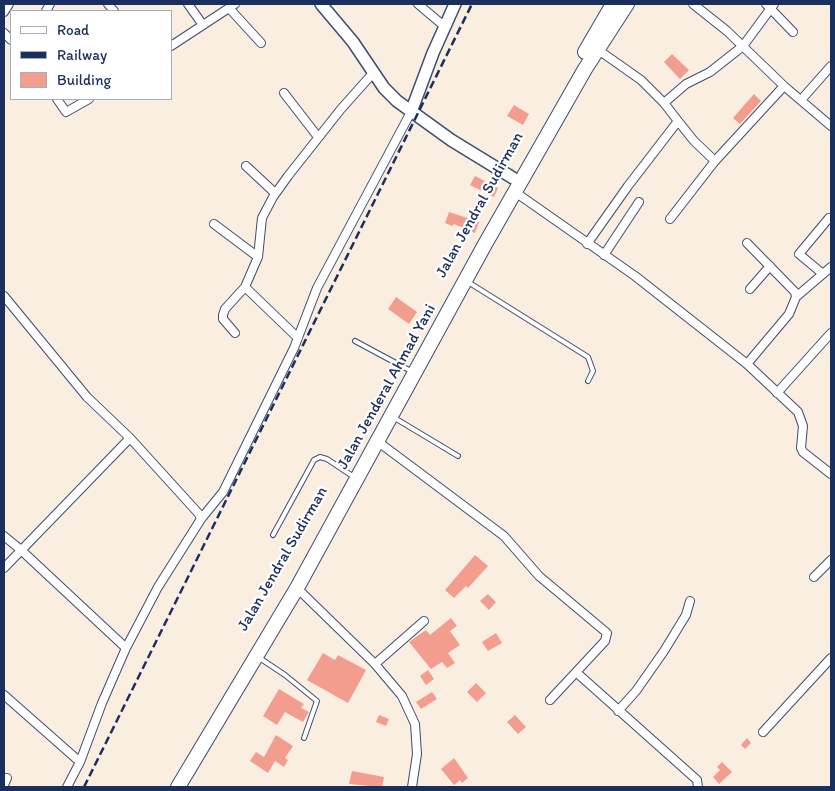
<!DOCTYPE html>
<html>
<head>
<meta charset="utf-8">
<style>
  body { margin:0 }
  #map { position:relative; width:835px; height:791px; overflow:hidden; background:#faeee0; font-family:Itim,sans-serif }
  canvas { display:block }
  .frame { position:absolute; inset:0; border:5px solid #1b2f5e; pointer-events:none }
  .legend { position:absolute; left:10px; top:10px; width:162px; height:90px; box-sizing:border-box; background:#fff; border:1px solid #a4acbf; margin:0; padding:6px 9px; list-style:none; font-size:15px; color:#1b2f5e }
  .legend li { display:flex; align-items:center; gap:10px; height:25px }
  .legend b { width:25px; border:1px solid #a4acbf }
</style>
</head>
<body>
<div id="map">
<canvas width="835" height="791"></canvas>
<div class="frame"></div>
<ul class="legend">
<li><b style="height:6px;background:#fff"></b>Road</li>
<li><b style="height:6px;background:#1b2f5e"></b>Railway</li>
<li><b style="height:14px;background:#f29d8e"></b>Building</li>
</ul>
</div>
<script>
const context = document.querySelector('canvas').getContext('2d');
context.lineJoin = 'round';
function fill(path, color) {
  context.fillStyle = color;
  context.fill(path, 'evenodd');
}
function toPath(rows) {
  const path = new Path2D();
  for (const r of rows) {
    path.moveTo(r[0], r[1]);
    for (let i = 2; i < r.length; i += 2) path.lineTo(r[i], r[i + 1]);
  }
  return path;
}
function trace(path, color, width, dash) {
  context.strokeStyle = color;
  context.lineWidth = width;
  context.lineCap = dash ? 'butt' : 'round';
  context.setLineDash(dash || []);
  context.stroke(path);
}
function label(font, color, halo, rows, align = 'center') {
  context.font = font + ' Itim,sans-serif';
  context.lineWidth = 4.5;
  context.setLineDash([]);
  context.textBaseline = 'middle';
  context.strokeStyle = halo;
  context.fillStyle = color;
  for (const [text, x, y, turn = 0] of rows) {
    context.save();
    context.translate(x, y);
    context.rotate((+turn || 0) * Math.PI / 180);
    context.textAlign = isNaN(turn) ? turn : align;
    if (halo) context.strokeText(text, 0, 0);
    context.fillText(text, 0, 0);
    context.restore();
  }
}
fill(toPath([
  [672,54,689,70,680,79,664,62],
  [754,94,761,101,740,124,733,118],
  [514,105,529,114,523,125,507,116],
  [475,176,498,188,494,197,470,185],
  [449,212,479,222,475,233,454,224,452,226,445,223],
  [396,297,417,312,409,324,388,309],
  [475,555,488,566,468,588,466,586,454,598,445,590],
  [488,594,496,602,489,610,480,601],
  [451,618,457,626,450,631,460,645,448,653,455,663,447,668,442,662,431,669,409,642,426,630,430,635],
  [496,633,502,643,488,651,482,642],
  [323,653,335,660,338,655,366,670,348,703,307,680],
  [428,670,434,679,426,685,420,676],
  [476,683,486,693,477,702,467,692],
  [279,689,304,704,301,708,309,712,303,722,285,712,277,725,263,716],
  [432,692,437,699,421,709,416,702],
  [379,715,389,719,386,726,376,722],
  [515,715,526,727,518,734,507,722],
  [276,735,293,746,285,758,288,760,284,767,275,761,268,773,250,761,256,752,264,757],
  [747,738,751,743,745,749,741,745],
  [454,758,468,778,462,783,460,780,454,785,441,769],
  [722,762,732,772,719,784,713,777,720,770,717,767],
  [352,771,384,777,382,787,349,784]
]), '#f29d8e');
const lane = toPath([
  [468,282,588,357,593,371,588,381],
  [355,341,409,370],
  [393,417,458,456],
  [273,535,314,460,320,457,327,459,351,475],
  [258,657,285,675,317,701,304,738]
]);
const street = toPath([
  [108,4,114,11],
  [188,4,203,25],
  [418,4,444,26],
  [693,4,727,31,784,86,831,126],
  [766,4,793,32],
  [229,8,261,43],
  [46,11,50,4],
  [4,12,9,4],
  [4,33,11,40],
  [171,46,235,4],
  [597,49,641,80,664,103],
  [284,93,318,137],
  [57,99,66,112,89,99],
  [801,100,831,66],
  [678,121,694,141,715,161],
  [246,166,275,193],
  [515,192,635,276,747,364,798,412,803,426,801,448,803,452,831,474],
  [670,219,715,161,784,86],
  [214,224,258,257],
  [587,244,628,186,678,121,664,103,686,84,710,72,743,46,774,4],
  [604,255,639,202],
  [823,274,799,254,829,218],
  [750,289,770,266],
  [4,296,87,397,130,438,4,568],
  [796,297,831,267],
  [235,333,223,319,223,315,225,309,245,287],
  [298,338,245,287,258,257,262,218,273,197,288,176,341,109,374,72],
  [747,364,789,314,796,297,795,292,747,243],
  [777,393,831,333],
  [130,438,199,514,201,519],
  [377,441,504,536,539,576,607,633,605,641,550,700],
  [4,536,21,550,126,648],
  [814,577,831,560],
  [297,588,375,664,402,696,415,724,417,754,412,787],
  [375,664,424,621],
  [577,673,697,780,698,787],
  [4,695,80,762],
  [618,711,636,691,664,651,686,615,690,601],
  [763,732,831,658],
  [4,785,7,778],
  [67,787,80,762,102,703,126,648,158,587,201,519,223,492,294,348,317,288,411,112]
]);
const secondary = toPath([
  [321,4,353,42,384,88,397,101,451,140,513,178],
  [411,112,433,53,455,4]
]);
const highway = toPath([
  [585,52,613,4],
  [178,787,297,588,484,246,585,69,627,4]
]);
trace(lane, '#3c4c72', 6);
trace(street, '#3c4c72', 10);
trace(secondary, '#3c4c72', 14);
trace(highway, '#3c4c72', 16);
trace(lane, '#fff', 4);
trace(street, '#fff', 8);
trace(secondary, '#fff', 11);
trace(highway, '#fff', 14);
trace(toPath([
  [84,787,472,4]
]), '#1b2f5e', 2.5, [8, 4]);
label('16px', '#1b2f5e', '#fff', [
  ["Jalan Jendral Sudirman",480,205,-61],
  ["Jalan Jenderal Ahmad Yani",387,387,-61],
  ["Jalan Jendral Sudirman",283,559,-60]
]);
</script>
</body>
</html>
